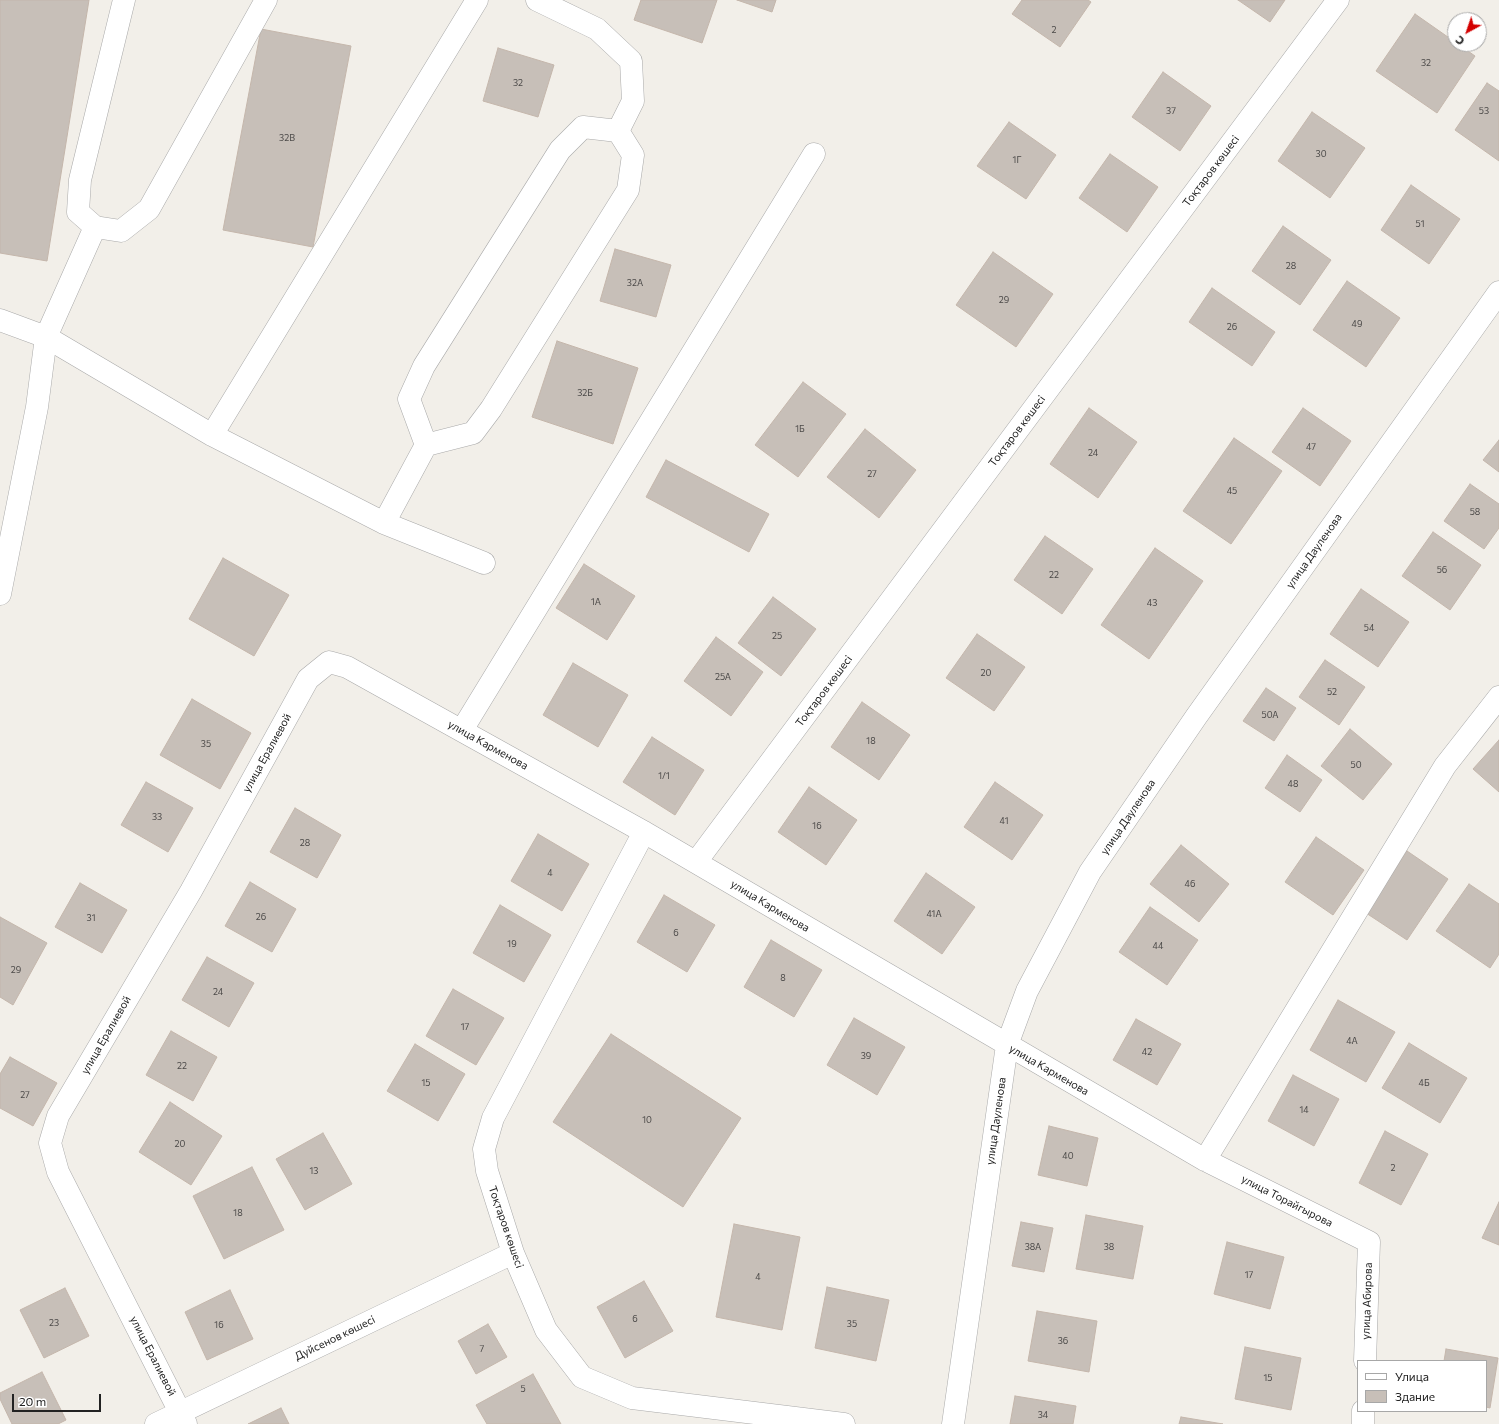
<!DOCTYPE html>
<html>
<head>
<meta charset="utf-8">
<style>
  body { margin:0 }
  #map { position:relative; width:1499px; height:1424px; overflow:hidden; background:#f2efe9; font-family:Commissioner,sans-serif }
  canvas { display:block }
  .legend { position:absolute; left:1357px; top:1360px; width:130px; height:52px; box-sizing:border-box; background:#fff; border:1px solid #a7a7a7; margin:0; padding:5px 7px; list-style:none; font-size:12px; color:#222 }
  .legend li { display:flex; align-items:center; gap:8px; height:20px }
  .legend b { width:20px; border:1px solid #a7a7a7 }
  .north { position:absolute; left:1447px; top:12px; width:40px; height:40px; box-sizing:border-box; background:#fff; border:1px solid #a7a7a7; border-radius:50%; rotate:220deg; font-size:11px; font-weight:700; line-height:16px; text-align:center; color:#222 }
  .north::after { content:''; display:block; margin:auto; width:14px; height:18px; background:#d40000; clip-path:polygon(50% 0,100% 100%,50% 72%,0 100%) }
  .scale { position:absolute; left:12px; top:1394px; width:89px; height:18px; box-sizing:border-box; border:2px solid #222; border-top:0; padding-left:5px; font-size:12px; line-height:14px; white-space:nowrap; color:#222; -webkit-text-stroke:3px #fff; paint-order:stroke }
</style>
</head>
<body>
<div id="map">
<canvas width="1499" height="1424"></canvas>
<ul class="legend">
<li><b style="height:5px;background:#fff"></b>Улица</li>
<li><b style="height:11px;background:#c7bfb8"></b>Здание</li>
</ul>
<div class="north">С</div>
<div class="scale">20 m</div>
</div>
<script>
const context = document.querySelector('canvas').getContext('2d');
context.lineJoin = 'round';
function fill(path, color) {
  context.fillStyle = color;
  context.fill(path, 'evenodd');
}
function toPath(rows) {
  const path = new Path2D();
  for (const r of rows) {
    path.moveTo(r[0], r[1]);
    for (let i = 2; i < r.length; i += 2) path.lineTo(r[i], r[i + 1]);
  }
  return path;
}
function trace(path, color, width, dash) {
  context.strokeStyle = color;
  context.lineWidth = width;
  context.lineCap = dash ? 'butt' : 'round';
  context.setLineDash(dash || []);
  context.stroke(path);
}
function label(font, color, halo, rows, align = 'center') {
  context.font = font + ' Commissioner,sans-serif';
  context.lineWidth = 3;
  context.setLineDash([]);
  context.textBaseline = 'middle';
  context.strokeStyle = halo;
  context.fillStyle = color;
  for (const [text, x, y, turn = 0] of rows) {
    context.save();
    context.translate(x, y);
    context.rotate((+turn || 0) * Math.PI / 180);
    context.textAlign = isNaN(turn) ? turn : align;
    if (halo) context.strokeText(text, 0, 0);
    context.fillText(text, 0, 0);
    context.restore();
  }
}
const building = toPath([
  [0,0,89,0,47,261,0,253,0,0],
  [641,0,717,0,702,43,634,20,641,0],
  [737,0,776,0,772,12,737,0],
  [1022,0,1088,0,1091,2,1060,47,1012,14,1022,0],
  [1238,0,1285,0,1270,22,1238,0],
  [1415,14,1455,42,1455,44,1458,44,1475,56,1437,113,1376,71,1415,14],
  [261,29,351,46,313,247,223,230,261,29],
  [498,48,554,65,538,117,483,101,498,48],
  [1163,72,1211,106,1180,151,1132,117,1163,72],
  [1487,83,1499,91,1499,161,1455,130,1487,83],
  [1312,112,1365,148,1330,198,1278,161,1312,112],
  [1009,122,1056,155,1026,199,977,166,1009,122],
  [1110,154,1158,187,1127,232,1079,198,1110,154],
  [1411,185,1460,219,1429,264,1381,230,1411,185],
  [1283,226,1331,260,1300,305,1252,271,1283,226],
  [615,249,671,265,656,317,600,301,615,249],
  [993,252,1053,294,1016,347,956,305,993,252],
  [1347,281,1400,318,1366,367,1313,330,1347,281],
  [1212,288,1275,332,1252,366,1189,322,1212,288],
  [557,341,638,368,613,444,532,417,557,341],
  [803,382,846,414,798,477,755,445,803,382],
  [1089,408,1137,442,1098,498,1050,464,1089,408],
  [1303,408,1351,441,1320,486,1272,452,1303,408],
  [865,429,916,470,879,518,827,477,865,429],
  [1234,438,1282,471,1231,544,1183,511,1234,438],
  [1499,440,1499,472,1483,460,1499,440],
  [666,460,769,514,749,552,646,497,666,460],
  [1470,484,1499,504,1499,528,1484,549,1444,521,1470,484],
  [1433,532,1481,565,1450,610,1402,576,1433,532],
  [1045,536,1093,569,1062,614,1014,580,1045,536],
  [1155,548,1203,581,1149,659,1101,625,1155,548],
  [223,558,289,595,254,656,189,619,223,558],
  [584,564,635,596,607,640,556,608,584,564],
  [1361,589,1409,622,1378,667,1330,634,1361,589],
  [773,597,816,629,781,676,738,643,773,597],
  [977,634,1025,667,994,711,946,678,977,634],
  [716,637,763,672,731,716,684,681,716,637],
  [1325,660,1365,687,1339,725,1299,697,1325,660],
  [573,663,628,695,598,747,543,715,573,663],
  [1266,688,1296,708,1274,741,1243,721,1266,688],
  [192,699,251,733,220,789,160,755,192,699],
  [862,702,910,735,879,780,831,747,862,702],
  [1350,729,1392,764,1363,800,1321,766,1350,729],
  [652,737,704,770,675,815,623,782,652,737],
  [1499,740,1499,792,1473,769,1499,740],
  [1287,755,1322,780,1300,812,1265,788,1287,755],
  [146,782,193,808,168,852,121,825,146,782],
  [995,782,1043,815,1012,860,964,827,995,782],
  [809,787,857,820,826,865,778,832,809,787],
  [295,808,341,835,317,878,270,852,295,808],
  [538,834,589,864,562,911,511,881,538,834],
  [1316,837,1364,870,1333,915,1285,882,1316,837],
  [1181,845,1229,884,1199,922,1150,884,1181,845],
  [1407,851,1448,879,1407,940,1366,913,1407,851],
  [926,873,975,907,942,954,894,921,926,873],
  [250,882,296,909,272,952,225,926,250,882],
  [80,883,127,910,102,953,55,927,80,883],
  [1469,884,1499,904,1499,954,1490,968,1436,931,1469,884],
  [664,895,715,925,687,972,637,942,664,895],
  [500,905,551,935,524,982,473,953,500,905],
  [1150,907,1198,940,1167,985,1119,952,1150,907],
  [0,917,47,943,13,1005,0,997,0,917],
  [771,940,822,970,794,1017,744,987,771,940],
  [207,957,254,983,229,1027,182,1000,207,957],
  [453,989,504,1018,476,1065,426,1036,453,989],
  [1338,1000,1395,1032,1366,1082,1310,1050,1338,1000],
  [854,1018,905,1047,877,1095,827,1065,854,1018],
  [1136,1019,1181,1044,1157,1085,1113,1060,1136,1019],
  [171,1031,217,1057,193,1101,146,1075,171,1031],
  [611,1034,741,1118,683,1207,553,1122,611,1034],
  [1409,1043,1467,1078,1440,1123,1382,1088,1409,1043],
  [415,1044,465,1074,438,1121,387,1091,415,1044],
  [10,1057,57,1083,33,1126,0,1108,0,1074,10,1057],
  [1293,1075,1339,1099,1314,1146,1268,1121,1293,1075],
  [170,1102,222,1136,191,1185,139,1152,170,1102],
  [1049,1126,1098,1138,1087,1186,1038,1175,1049,1126],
  [1385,1131,1428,1154,1401,1205,1359,1183,1385,1131],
  [323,1133,352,1184,305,1210,276,1159,323,1133],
  [252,1167,284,1230,224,1259,193,1196,252,1167],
  [1499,1202,1499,1245,1482,1238,1499,1202],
  [1086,1215,1143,1226,1133,1279,1076,1269,1086,1215],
  [1021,1222,1053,1228,1044,1272,1012,1266,1021,1222],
  [734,1224,800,1237,782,1330,716,1317,734,1224],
  [1227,1242,1284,1257,1270,1309,1214,1294,1227,1242],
  [644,1281,673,1331,625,1358,597,1307,644,1281],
  [827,1287,889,1300,876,1361,815,1348,827,1287],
  [65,1288,89,1336,44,1358,20,1310,65,1288],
  [230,1290,253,1339,207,1360,185,1312,230,1290],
  [1037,1311,1097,1321,1089,1372,1028,1361,1037,1311],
  [488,1324,507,1357,476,1374,458,1341,488,1324],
  [1245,1347,1301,1358,1291,1410,1235,1399,1245,1347],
  [1446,1349,1498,1358,1490,1408,1486,1407,1486,1361,1444,1361,1446,1349],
  [42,1372,66,1420,58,1424,12,1424,0,1399,0,1393,42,1372],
  [533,1374,561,1424,487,1424,476,1405,533,1374],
  [1015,1396,1076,1406,1073,1424,1010,1424,1015,1396],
  [281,1408,289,1424,248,1424,281,1408],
  [1181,1417,1223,1424,1179,1424,1181,1417]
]);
fill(building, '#c7bfb8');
trace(building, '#c4b6ab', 1);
const minor = toPath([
  [124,0,80,180,78,212,95,227,121,231,149,209,266,0],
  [537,0,597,29,631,61,633,101,618,131],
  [0,320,46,337,212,435,384,523,484,563],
  [212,435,477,0],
  [384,523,426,445,473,433,491,409,628,190,633,155,618,131,583,127,560,150,424,366,409,399,426,445],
  [0,594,37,407,46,337,95,227],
  [462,730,814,154],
  [644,832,493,1118,484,1149,487,1171,513,1253,546,1330,582,1377,632,1398,844,1424],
  [696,862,1338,0],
  [1205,1160,1445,766,1499,697],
  [156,1424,513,1253],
  [186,1424,58,1172,50,1143,58,1116,191,891,308,679,329,662,347,667,644,832,1205,1160,1369,1242,1365,1361],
  [953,1424,1007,1045,1027,991,1090,872,1196,717,1499,292],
  [1363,1424,1363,1411]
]);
trace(minor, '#a9a9a9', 23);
trace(minor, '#fff', 22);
label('9px', '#4b4948', null, [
  ["2",1054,30],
  ["32",1426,63],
  ["32",518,83],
  ["37",1171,111],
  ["53",1484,111],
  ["32В",287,138],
  ["30",1321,154],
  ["1Г",1017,160],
  ["51",1420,224],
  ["28",1291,266],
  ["32А",635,283],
  ["29",1004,300],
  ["49",1357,324],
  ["26",1232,327],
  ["32Б",585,393],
  ["1Б",800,429],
  ["47",1311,447],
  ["24",1093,453],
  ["27",872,474],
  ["45",1232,491],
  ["58",1475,512],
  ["56",1442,570],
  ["22",1054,575],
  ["1А",596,602],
  ["43",1152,603],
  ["54",1369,628],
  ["25",777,636],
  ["20",986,673],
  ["25А",723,677],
  ["52",1332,692],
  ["50А",1270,715],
  ["18",871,741],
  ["35",206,744],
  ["50",1356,765],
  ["1/1",664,776],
  ["48",1293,784],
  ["33",157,817],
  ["41",1004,821],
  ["16",817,826],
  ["28",305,843],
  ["4",550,873],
  ["46",1190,884],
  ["41А",934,914],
  ["26",261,917],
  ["31",91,918],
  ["6",676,933],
  ["19",512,944],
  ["44",1158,946],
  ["29",16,970],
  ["8",783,978],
  ["24",218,992],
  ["17",465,1027],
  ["4А",1352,1041],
  ["42",1147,1052],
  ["39",866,1056],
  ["22",182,1066],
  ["15",426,1083],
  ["4Б",1424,1083],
  ["27",25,1095],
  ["14",1304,1110],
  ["10",647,1120],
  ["20",180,1144],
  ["40",1068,1156],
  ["2",1393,1168],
  ["13",314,1171],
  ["18",238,1213],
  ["38А",1033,1247],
  ["38",1109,1247],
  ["17",1249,1275],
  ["4",758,1277],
  ["6",635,1319],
  ["23",54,1323],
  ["35",852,1324],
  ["16",219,1325],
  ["36",1063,1341],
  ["7",482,1349],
  ["15",1268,1378],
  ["5",523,1389],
  ["34",1043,1415]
]);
label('11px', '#222', '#fff', [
  ["Тоқтаров көшесі",1211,171,-53],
  ["Тоқтаров көшесі",1017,431,-53],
  ["улица Дауленова",1314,551,-55],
  ["Тоқтаров көшесі",824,691,-53],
  ["улица Карменова",488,745,29],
  ["улица Ералиевой",267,753,-61],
  ["улица Дауленова",1128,817,-56],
  ["улица Карменова",770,906,31],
  ["улица Ералиевой",106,1035,-60],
  ["улица Карменова",1049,1070,30],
  ["улица Дауленова",996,1121,-82],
  ["улица Торайгырова",1287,1201,27],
  ["Тоқтаров көшесі",506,1227,71],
  ["улица Абирова",1367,1301,-88],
  ["Дуйсенов көшесі",335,1338,-26],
  ["улица Ералиевой",153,1356,63]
]);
</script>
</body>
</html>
